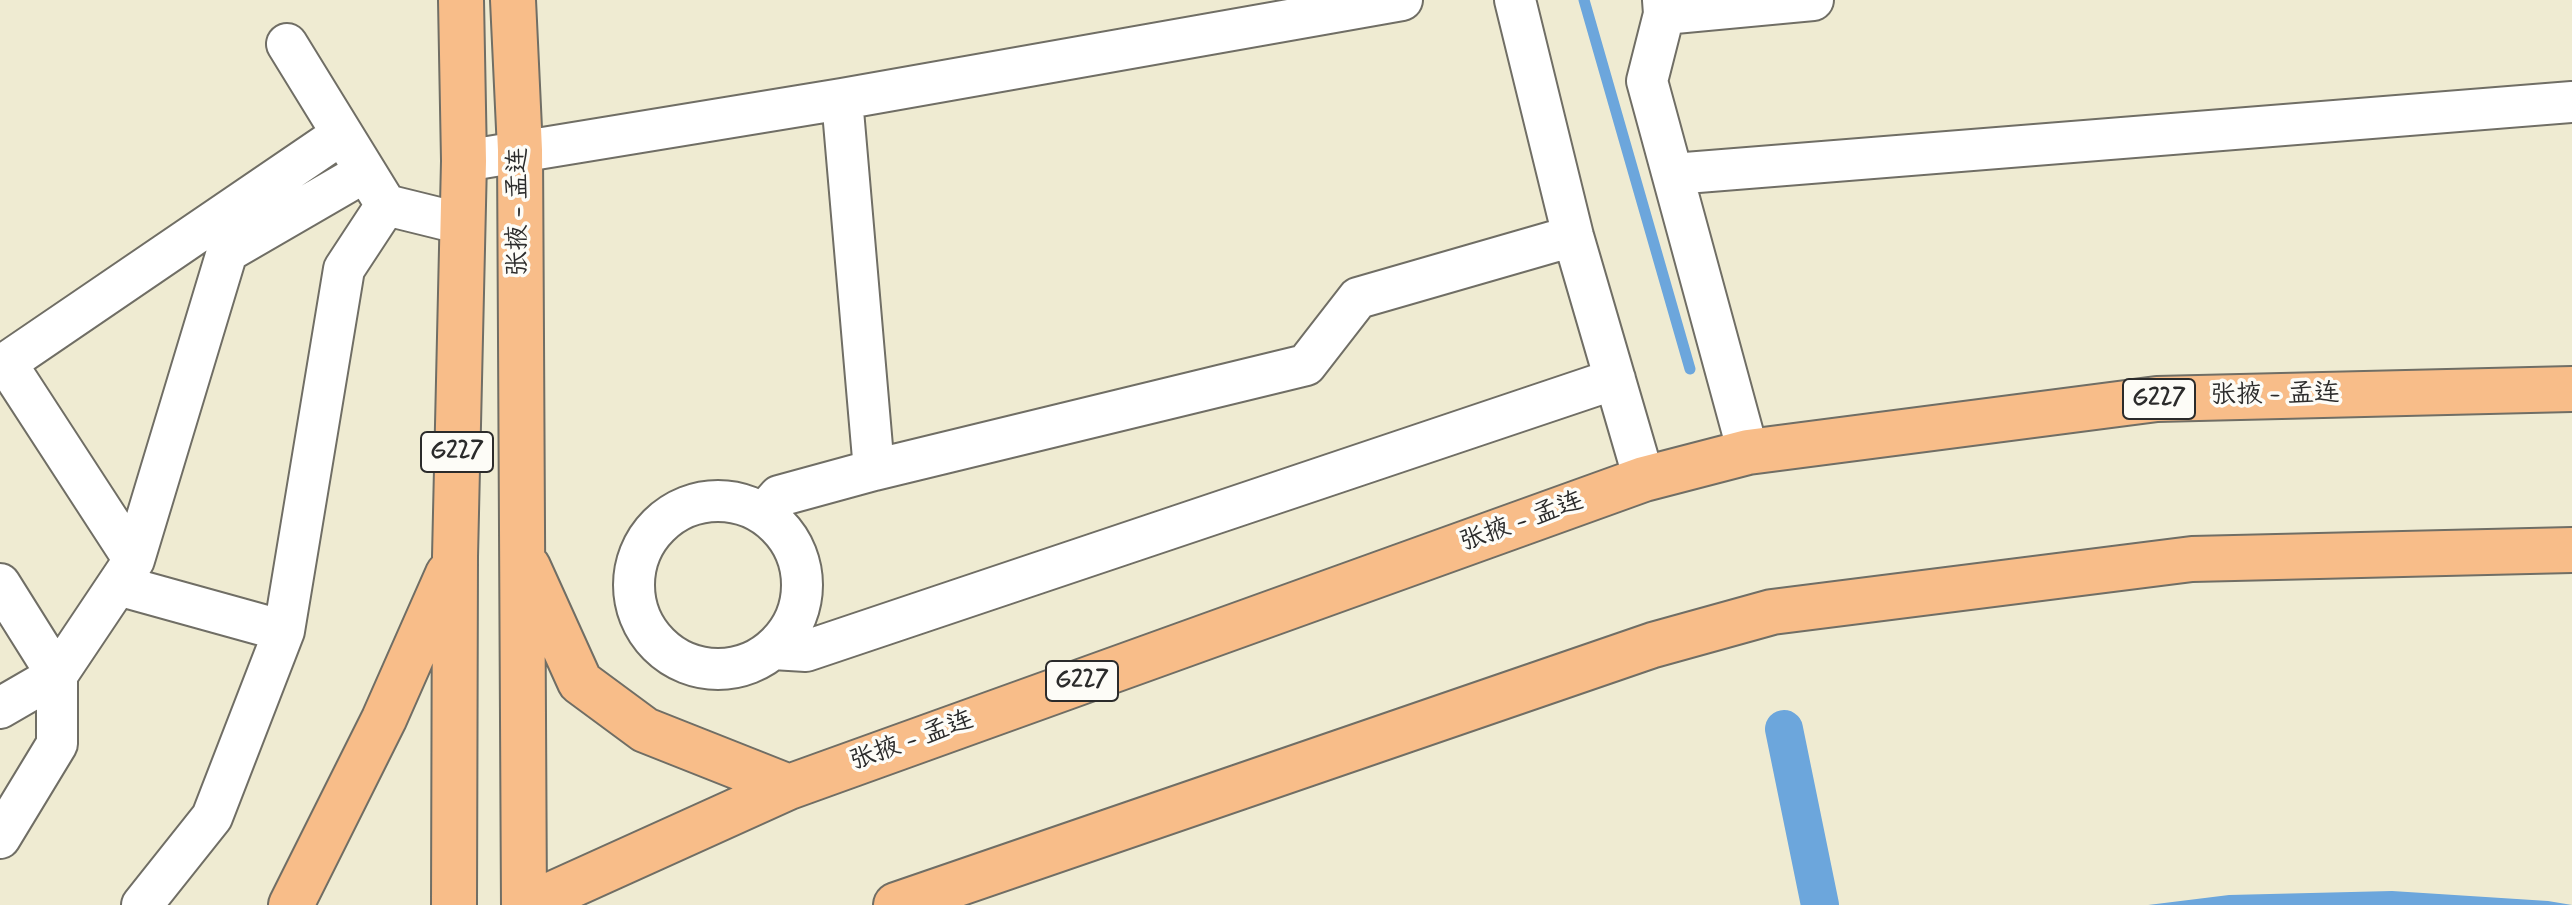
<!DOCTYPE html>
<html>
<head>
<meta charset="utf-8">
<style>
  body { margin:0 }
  canvas { display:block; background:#efebd2 }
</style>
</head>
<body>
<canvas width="2572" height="905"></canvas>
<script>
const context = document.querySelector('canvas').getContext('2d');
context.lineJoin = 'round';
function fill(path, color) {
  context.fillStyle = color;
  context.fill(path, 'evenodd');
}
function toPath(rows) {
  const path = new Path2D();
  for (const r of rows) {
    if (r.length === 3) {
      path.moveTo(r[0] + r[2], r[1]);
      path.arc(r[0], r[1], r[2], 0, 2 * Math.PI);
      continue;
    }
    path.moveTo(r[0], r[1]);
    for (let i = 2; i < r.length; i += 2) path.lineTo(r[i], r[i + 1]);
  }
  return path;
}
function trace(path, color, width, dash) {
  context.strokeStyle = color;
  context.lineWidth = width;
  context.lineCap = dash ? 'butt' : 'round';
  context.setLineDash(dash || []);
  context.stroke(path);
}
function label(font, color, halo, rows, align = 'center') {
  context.font = font + ' Mynerve,"LXGW WenKai TC",sans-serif';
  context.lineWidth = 7;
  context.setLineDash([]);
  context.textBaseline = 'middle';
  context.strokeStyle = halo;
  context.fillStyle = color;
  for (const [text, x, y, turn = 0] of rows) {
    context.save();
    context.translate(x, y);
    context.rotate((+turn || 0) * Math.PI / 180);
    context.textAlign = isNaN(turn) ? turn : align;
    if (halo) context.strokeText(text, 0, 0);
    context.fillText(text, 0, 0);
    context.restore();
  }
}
fill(toPath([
  [2392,891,2548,901,2572,905,2148,905,2229,895]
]), '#6ca6dc');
trace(toPath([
  [1584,0,1690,369]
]), '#6ca6dc', 11);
trace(toPath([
  [1784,729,1820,905]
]), '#6ca6dc', 38);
const minor = toPath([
  [1515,0,1573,236,1644,479],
  [1663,0,1664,14,1647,81,1748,452],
  [1664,14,1813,0],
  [287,44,386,205,463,224],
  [842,99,874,470],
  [464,161,842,99,1402,0],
  [1673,174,2572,102],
  [6,363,134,560],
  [0,367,342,134],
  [718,585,84],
  [764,513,779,496,874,470,1306,365,1358,298,1573,236],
  [0,584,57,675,0,708],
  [118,585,284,631],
  [773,649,806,651,1615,379],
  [0,838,57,744,57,675,134,560,227,252,365,172],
  [142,905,212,817,284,631,344,269,386,205]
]);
const highway = toPath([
  [513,0,520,150,524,905],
  [528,567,580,682,645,730,789,787],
  [291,905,384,719,448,574],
  [454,905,455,557,464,161,461,0],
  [528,905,789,787,1644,479,1748,452,2157,399,2572,389],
  [896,905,1653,645,1772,612,2192,559,2572,550]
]);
trace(minor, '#706e65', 44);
trace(highway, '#706e65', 48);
trace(minor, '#fff', 40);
trace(highway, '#f8bd89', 44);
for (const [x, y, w] of [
  [2159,399,72],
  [457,452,72],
  [1082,681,72]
]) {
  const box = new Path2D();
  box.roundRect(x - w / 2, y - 20, w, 40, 6);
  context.fillStyle = '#fdfcf7';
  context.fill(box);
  trace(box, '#2b2b2b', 2);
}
label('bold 24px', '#2b2b2b', null, [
  ["G227",2159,399],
  ["G227",457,452],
  ["G227",1082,681]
]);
label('26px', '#2b2b2b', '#fdfcf7', [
  ["张掖 - 孟连",520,212,-90],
  ["张掖 - 孟连",2275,396,-1],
  ["张掖 - 孟连",1522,523,-20],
  ["张掖 - 孟连",912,742,-20]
]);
</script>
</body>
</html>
